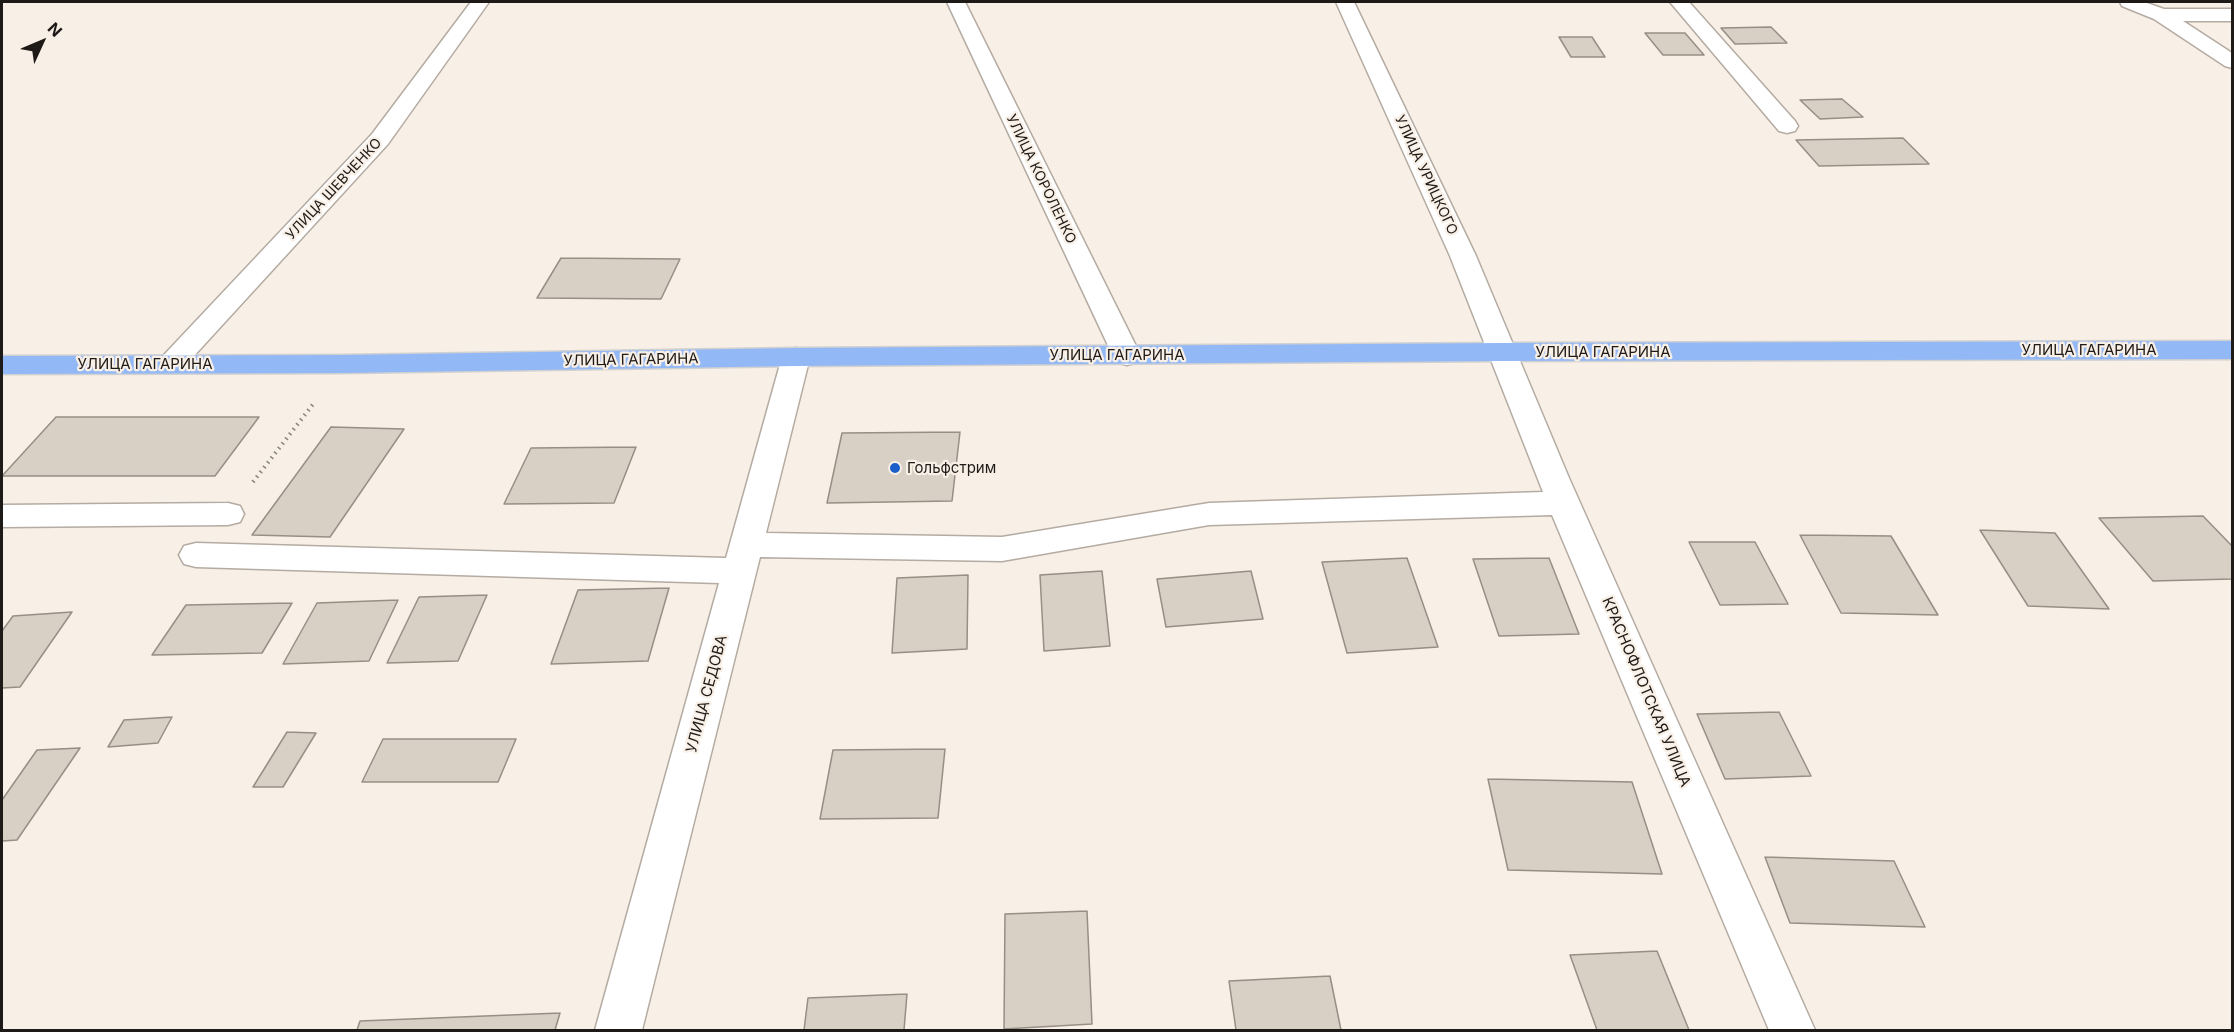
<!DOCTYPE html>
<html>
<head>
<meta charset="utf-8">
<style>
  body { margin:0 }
  #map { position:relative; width:2234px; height:1032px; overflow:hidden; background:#f8efe6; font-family:Inter,sans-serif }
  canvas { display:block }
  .frame { position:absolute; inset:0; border:3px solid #1e1a17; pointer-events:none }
  .north { position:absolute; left:12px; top:12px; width:60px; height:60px; -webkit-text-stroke:4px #f8efe6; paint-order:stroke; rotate:46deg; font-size:16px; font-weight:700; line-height:24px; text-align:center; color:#1e1a17 }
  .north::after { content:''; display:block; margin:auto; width:21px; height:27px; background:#1e1a17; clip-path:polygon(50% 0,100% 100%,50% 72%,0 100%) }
</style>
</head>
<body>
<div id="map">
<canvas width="2234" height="1032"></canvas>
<div class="frame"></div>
<div class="north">N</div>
</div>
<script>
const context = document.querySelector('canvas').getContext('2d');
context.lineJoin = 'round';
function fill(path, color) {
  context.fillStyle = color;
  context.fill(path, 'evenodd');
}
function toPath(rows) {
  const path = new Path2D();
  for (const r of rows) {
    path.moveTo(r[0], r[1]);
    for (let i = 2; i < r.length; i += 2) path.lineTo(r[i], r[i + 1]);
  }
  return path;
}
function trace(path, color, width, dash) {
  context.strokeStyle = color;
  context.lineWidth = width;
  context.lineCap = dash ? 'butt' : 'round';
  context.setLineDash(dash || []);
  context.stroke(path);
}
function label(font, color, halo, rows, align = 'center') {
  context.font = font + ' Inter,sans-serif';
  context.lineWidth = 4.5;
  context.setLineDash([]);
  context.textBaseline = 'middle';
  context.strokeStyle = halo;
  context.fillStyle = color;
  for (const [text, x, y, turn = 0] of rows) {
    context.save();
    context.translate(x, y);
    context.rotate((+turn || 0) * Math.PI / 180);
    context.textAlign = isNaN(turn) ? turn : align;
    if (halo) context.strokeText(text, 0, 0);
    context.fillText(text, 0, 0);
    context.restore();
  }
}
const building = toPath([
  [1771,27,1787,43,1735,44,1721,28,1771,27],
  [1645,33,1685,33,1704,55,1663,55,1645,33],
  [1559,37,1592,37,1605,57,1571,57,1559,37],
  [1842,99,1863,117,1820,119,1800,100,1842,99],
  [1903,138,1929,164,1819,166,1796,140,1903,138],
  [561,258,680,259,661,299,537,298,561,258],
  [56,417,259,417,215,476,2,476,56,417],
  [331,427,404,429,330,537,252,535,331,427],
  [960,432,952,501,827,503,842,433,960,432],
  [636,447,614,503,504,504,531,448,636,447],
  [2203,516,2232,546,2232,579,2153,581,2099,518,2203,516],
  [1980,530,2055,533,2109,609,2028,606,1980,530],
  [1800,535,1891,536,1938,615,1841,613,1800,535],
  [1689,542,1755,542,1788,604,1720,605,1689,542],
  [1407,558,1438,647,1347,653,1322,562,1407,558],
  [1549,558,1579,634,1499,636,1473,559,1549,558],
  [1102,571,1110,646,1044,651,1040,575,1102,571],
  [1251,571,1263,619,1166,627,1157,579,1251,571],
  [968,575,967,649,892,653,897,578,968,575],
  [669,588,648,661,551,664,578,590,669,588],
  [487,595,458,661,387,663,419,597,487,595],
  [398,600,369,661,283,664,317,603,398,600],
  [292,603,262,653,152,655,186,605,292,603],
  [72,612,20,687,2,688,2,631,13,616,72,612],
  [1779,712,1811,776,1725,779,1697,714,1779,712],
  [172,717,158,743,108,747,124,720,172,717],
  [287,732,316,733,283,787,253,787,287,732],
  [383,739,516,739,498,782,362,782,383,739],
  [80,748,17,840,2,841,2,800,37,750,80,748],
  [945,749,938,818,820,819,833,750,945,749],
  [1488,779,1632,782,1662,874,1508,870,1488,779],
  [1765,857,1894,861,1925,927,1790,923,1765,857],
  [1087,911,1092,1024,1004,1029,1005,914,1087,911],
  [1657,951,1689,1030,1597,1030,1570,955,1657,951],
  [1330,976,1341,1030,1236,1030,1229,981,1330,976],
  [907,994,904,1030,804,1030,808,998,907,994],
  [560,1013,555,1030,357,1030,360,1021,560,1013]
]);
fill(building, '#d8cfc5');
trace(building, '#978e85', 1.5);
const minor = toPath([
  [471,2,489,2,388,144,182,369,172,372,162,369,158,363,162,357,372,134,471,2],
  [947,2,965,2,1141,356,1137,362,1127,365,1117,362,1113,356,947,2],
  [1336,2,1354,2,1476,256,1569,478,1815,1030,1769,1030,1552,515,1209,525,1002,561,760,557,642,1030,595,1030,719,583,196,567,184,564,179,555,184,546,196,543,726,558,782,357,786,351,796,348,806,351,810,357,766,533,1002,537,1209,503,1543,492,1450,256,1336,2],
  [1670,2,1689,2,1795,121,1798,126,1795,131,1787,133,1779,131,1670,2],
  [2120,2,2144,2,2164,9,2232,9,2232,21,2183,21,2232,53,2232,68,2225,66,2154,19,2122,6,2120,2],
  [228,503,240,506,244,514,240,522,228,525,2,527,2,505,228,503]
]);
const major = toPath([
  [2232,341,2232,359,1501,361,796,366,344,373,2,374,2,356,344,355,796,348,1501,343,2232,341]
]);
trace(minor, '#b4aba2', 3);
trace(major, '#d2d1d1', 3);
trace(toPath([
  [253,482,314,403]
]), '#8c8680', 4, [1.5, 4.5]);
fill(minor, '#fff');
fill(major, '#93b8f6');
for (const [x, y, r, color] of [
  [895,468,6,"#1c5eca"]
]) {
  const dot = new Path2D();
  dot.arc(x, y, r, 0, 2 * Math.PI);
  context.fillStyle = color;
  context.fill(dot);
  trace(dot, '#f8efe6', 2);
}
label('14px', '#1e1a17', '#f8efe6', [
  ["УЛИЦА УРИЦКОГО",1426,175,65],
  ["УЛИЦА КОРОЛЕНКО",1041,179,64],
  ["УЛИЦА ШЕВЧЕНКО",334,189,-47]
]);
label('15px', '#1e1a17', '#f8efe6', [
  ["УЛИЦА ГАГАРИНА",2089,350],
  ["УЛИЦА ГАГАРИНА",1603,352],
  ["УЛИЦА ГАГАРИНА",1117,355],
  ["УЛИЦА ГАГАРИНА",631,360,-1],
  ["УЛИЦА ГАГАРИНА",145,364],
  ["КРАСНОФЛОТСКАЯ УЛИЦА",1646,692,67],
  ["УЛИЦА СЕДОВА",707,694,-75]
]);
label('15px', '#1e1a17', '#f8efe6', [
  ["Гольфстрим",907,468]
], 'left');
</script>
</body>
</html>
